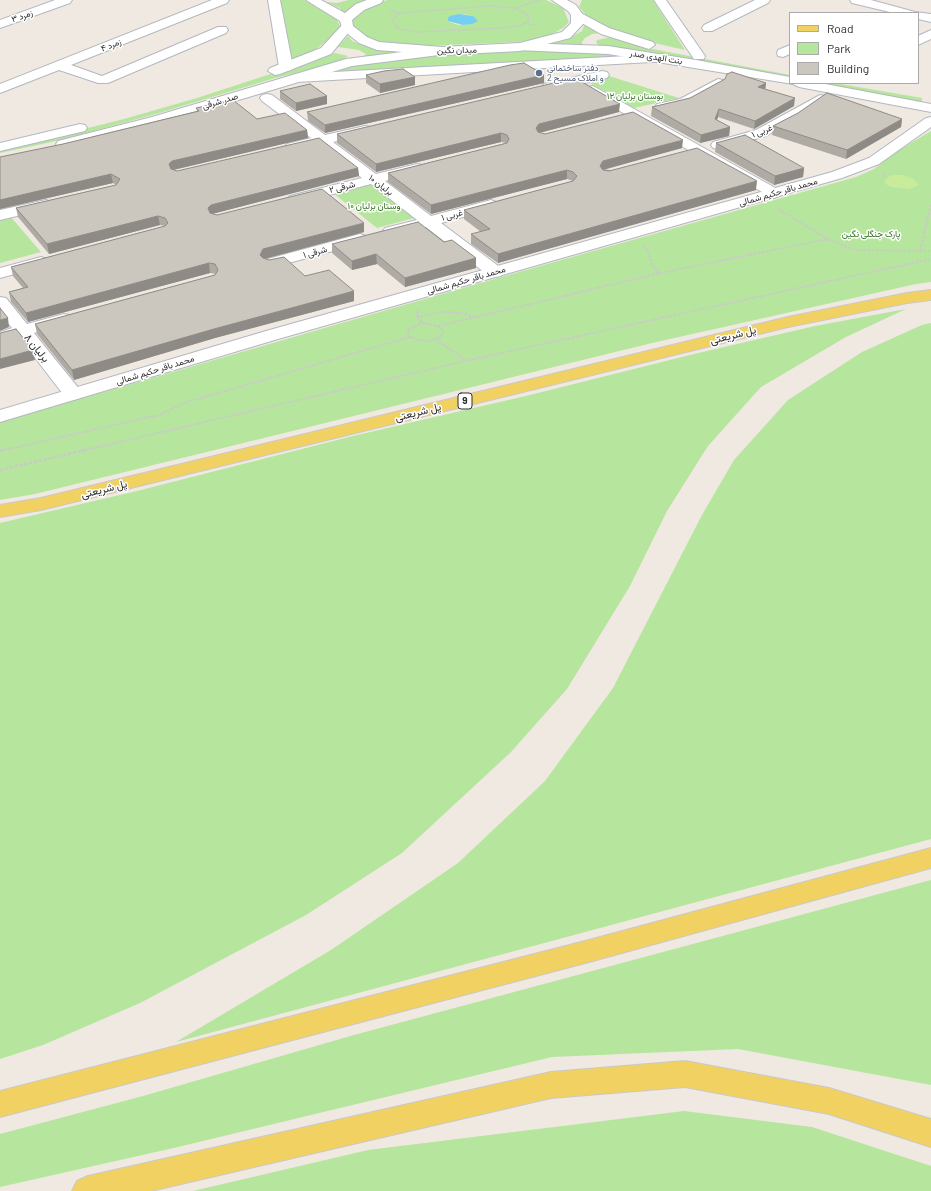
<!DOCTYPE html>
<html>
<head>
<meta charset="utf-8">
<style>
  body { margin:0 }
  #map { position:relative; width:931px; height:1191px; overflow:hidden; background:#efe9e1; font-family:Barlow,sans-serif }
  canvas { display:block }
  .legend { position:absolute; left:789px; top:12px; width:130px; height:72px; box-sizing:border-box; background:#fff; border:1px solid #ababab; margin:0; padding:5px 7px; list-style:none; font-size:12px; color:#2e2e2e }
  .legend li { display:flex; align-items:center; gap:8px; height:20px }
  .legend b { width:20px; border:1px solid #ababab }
</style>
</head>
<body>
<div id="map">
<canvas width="931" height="1191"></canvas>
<ul class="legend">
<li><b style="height:5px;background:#f2d163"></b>Road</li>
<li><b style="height:11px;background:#b6e59e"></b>Park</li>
<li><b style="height:11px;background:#cbc7bf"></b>Building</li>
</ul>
</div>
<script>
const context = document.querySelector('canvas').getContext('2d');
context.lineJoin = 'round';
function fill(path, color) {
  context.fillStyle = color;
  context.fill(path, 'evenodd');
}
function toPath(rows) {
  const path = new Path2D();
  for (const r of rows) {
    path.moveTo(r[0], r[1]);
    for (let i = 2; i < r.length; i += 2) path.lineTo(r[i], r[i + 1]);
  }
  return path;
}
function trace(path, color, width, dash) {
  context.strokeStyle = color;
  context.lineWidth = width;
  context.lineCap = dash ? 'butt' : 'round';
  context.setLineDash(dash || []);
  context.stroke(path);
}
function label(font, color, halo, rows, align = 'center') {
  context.font = font + ' Barlow,Vazirmatn,sans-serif';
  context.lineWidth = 3;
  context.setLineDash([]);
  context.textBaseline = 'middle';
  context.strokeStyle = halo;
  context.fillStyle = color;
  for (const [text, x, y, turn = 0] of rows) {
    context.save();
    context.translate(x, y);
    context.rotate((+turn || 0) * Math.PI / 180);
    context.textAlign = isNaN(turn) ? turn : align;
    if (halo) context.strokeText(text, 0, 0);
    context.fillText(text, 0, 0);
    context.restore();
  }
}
fill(toPath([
  [280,0,304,0,336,18,340,26,333,36,316,49,292,61],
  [349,0,366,0,343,13,340,8,325,2,337,3],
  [388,0,546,0,563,8,569,22,563,28,552,34,537,39,518,42,403,47,380,42,364,36,355,28,352,22,358,13,379,2],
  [464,14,473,16,472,24,458,25,448,21],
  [582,0,653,0,685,50,650,42,612,29,587,16,579,7],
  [585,23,601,33,592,34,585,38,582,42,582,46,546,45,562,41,573,36,582,31],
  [348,36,352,41,373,49,402,52,363,57,366,54,359,50,338,47],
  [611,37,647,48,790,75,790,78,643,51,602,47,596,43,597,40],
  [505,50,582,51,621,56,328,73,359,64,418,56],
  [335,53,348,56,340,62,275,78,159,113,61,140,0,153,0,150,124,119,197,98],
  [609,76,679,98,634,108,586,81],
  [817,83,835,83,922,98,922,102],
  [931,131,931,282,916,284,652,343,35,494,0,500,0,422,487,281,856,177,874,169,896,152],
  [369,184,414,218,377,228,333,193],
  [10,216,41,252,0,263,0,219],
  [906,309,846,337,761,387,708,446,667,511,630,586,567,689,511,752,402,853,306,915,140,1003,43,1045,0,1059,0,523,137,491,353,436,530,395,694,354,815,326],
  [931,323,931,839,176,1042,331,950,458,863,545,781,613,688,702,515,734,460,788,400,862,352,922,325],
  [931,880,931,1085,738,1049,552,1057,178,1147,0,1187,0,1134,143,1096,354,1035],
  [684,1111,812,1127,931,1166,931,1191,193,1191,368,1150]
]), '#b6e59e');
fill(toPath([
  [891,175,902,175,912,178,919,185,909,189,892,187,887,185,884,181]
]), '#c9ec9a');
fill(toPath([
  [459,14,473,16,478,21,472,24,463,25,448,21,448,18,450,16]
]), '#75cff0');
const minor = toPath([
  [55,0,72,0,70,3,0,28,0,20,55,0],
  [212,0,229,0,227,3,71,65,102,76,218,27,226,27,228,30,226,33,108,83,98,83,59,70,0,93,0,84,212,0],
  [268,0,280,0,293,67,291,70,286,71,279,67,268,0],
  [654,0,666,0,705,56,704,59,694,59,654,0],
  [755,0,770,0,768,3,712,31,704,31,702,28,704,25,755,0],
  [850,0,871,0,915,12,931,14,931,22,918,19,918,13,894,13,852,3,850,0],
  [931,30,931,39,918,45,918,36,931,30],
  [790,45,790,54,783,57,778,56,777,53,778,50,790,45],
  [664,54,670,58,669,61,297,82,292,81,290,78,292,75,297,74,664,54],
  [602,71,607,72,609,75,607,78,549,91,544,90,542,87,544,84,602,71],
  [718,79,723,80,725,83,723,86,689,105,662,111,657,110,655,107,657,104,680,99,718,79],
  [593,86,779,190,782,193,779,196,774,198,769,196,588,93,586,90,588,87,593,86],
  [267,94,272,95,325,135,365,126,370,127,372,130,370,133,333,142,376,174,417,164,422,165,424,168,422,171,385,181,431,216,491,200,496,202,499,205,496,208,441,223,501,268,503,272,501,276,495,277,489,276,426,227,391,236,385,234,383,231,385,228,417,220,371,184,295,204,290,202,287,199,290,196,362,178,319,145,292,151,287,150,285,147,287,144,311,138,262,101,260,98,262,95,267,94],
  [820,95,825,96,827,99,825,102,766,136,718,149,713,148,711,145,713,142,756,130,820,95],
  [46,200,51,202,54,205,51,208,0,220,0,210,46,200],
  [360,234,366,236,368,239,366,242,270,268,264,266,262,263,264,260,360,234],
  [41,257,47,259,49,262,47,265,0,278,0,268,41,257],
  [0,297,6,298,27,324,64,314,70,315,73,319,70,323,34,333,80,390,82,394,80,398,73,400,66,398,19,337,0,342,0,332,12,328,0,313,0,297]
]);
const tertiary = toPath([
  [577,11,609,28,653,42,655,45,649,49,601,34,573,18,571,15,577,11],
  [347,23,353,27,331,54,280,74,275,75,268,71,270,68,321,48,343,24,347,23],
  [520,43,608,46,696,60,790,77,790,83,820,83,931,104,931,112,799,87,793,84,608,54,516,50,514,47,520,43],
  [442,47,448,51,447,54,352,66,162,123,63,148,58,147,56,144,58,141,152,117,346,59,442,47],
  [931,117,931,127,879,164,842,178,278,339,0,422,0,410,266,331,832,172,869,158,926,118,931,117],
  [80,124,85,125,87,128,85,131,0,151,0,143,80,124]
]);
const secondary = toPath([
  [306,0,321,0,345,13,356,4,367,0,383,0,381,3,364,10,352,20,353,26,367,37,379,42,442,47,520,43,562,32,571,23,571,15,568,11,552,0,567,0,576,5,583,15,583,24,570,38,520,51,442,55,377,50,359,43,343,30,340,21,306,0]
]);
const primary = toPath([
  [931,290,931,300,907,303,788,327,41,510,0,517,0,505,41,498,788,317,907,293,931,290],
  [931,848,931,868,589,962,0,1117,0,1091,589,940,931,848],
  [685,1061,829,1088,931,1119,931,1147,829,1114,685,1087,551,1098,151,1191,72,1191,77,1181,88,1176,551,1072,685,1061]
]);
trace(minor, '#b4b7c1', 2);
trace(tertiary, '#b4b7c1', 2);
trace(secondary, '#b4b7c1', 2);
trace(primary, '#c9c9c9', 2);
trace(toPath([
  [489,6,515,8,528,15,529,19,522,25,503,28,416,32,397,28,392,20,400,13,489,6],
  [515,8,540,0],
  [389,10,399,13],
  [525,23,538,26],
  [882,174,887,177]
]), '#c9c9c9', 1.5, [2, 1]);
trace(toPath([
  [778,209,828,239,855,250,931,251],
  [643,245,648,251,652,265,660,273],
  [920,250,931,205],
  [419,311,416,314,422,323],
  [417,317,442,312,461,313,475,317],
  [422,323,438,326,443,331,443,334,436,339,425,341,410,337,408,334,409,329,422,323],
  [438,326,660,273,828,239],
  [436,339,465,360],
  [0,451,159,415,184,403,410,337],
  [81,451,465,361,931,259]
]), '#c9c9c9', 2, [2.5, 1.5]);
trace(toPath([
  [0,451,4,450],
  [0,470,85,450]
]), '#c9c9c9', 2.5, [3, 2]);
fill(minor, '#fff');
fill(tertiary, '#fff');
fill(secondary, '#fff');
fill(primary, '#f2d163');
fill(toPath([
  [366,75,415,77,415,85,380,93,366,83],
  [544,75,544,83,325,133,308,121,307,112],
  [766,83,765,89,794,106,754,129,718,117,717,120,730,127,729,136,700,143,651,116,652,107,690,98],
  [280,91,327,96,327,104,296,111,280,99],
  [196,108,257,119,307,130,308,138,173,170,177,171,358,168,359,176,212,214,217,215,364,232,264,259,305,276,354,291,354,301,215,338,74,380,37,334,35,324,215,275,216,274,210,273,28,322,11,302,9,292,23,288,13,276,11,267,165,226,160,225,49,254,18,217,16,208,116,185,113,183,0,209,0,157,63,144,197,111],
  [619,112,539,133,545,134,682,148,603,169,756,190,498,263,471,244,471,234,481,232,464,219,464,210,573,181,567,179,431,214,388,182,388,173,506,143,501,142,376,172,337,143,337,134],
  [902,119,901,127,846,159,772,135,773,126],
  [716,143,804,168,803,177,774,185,715,152],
  [444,242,476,258,476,268,405,287,377,264,352,270,332,253,332,244]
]), '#afaba4');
fill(toPath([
  [544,75,544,83,325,133,325,125],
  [415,77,415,85,380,93,380,84],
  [766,83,765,91,758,87],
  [327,96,327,104,296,111,296,103],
  [795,98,794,106,754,129,755,121],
  [620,104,619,112,539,133,536,136,536,128,539,124],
  [719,109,718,117,714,127,715,119],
  [902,119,901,127,846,159,847,150],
  [730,127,729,136,700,143,701,135],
  [307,130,308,138,173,170,170,173,169,164,172,161],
  [501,133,501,142,376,172,376,164],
  [683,140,682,148,603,170,600,166,603,161],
  [358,168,359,176,212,214,209,217,208,208,211,205],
  [804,168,803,177,774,185,775,176],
  [567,170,567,179,431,214,431,205],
  [111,174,113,183,0,209,0,200],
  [757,181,756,190,498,263,498,254],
  [158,216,160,225,49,254,47,244],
  [364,223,364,232,264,259,261,264,260,255,263,249],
  [376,254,377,264,352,270,352,261],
  [476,258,476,268,405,287,405,278],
  [209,263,210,273,28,322,26,313],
  [354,291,354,301,215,338,74,380,72,370,214,329],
  [8,318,9,327,0,331,0,320],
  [33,350,35,360,0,369,0,359]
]), '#8e8b86');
const building = toPath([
  [524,63,544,75,325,125,307,112,510,65,524,63],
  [403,69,415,77,380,84,366,75,384,71,403,69],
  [732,72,766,83,758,87,795,98,755,121,719,109,715,119,730,127,701,135,652,107,690,98,725,79,727,74,732,72],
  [575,78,620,104,539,124,536,128,538,132,545,134,633,112,683,140,603,161,600,166,603,170,609,171,697,148,757,181,498,254,471,234,490,229,464,210,573,181,577,176,573,172,567,170,431,205,388,173,507,143,509,139,507,135,501,133,376,164,337,134,575,78],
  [310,84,327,96,296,103,280,91,310,84],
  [827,93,902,119,847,150,773,126,798,113,827,93],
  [233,100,257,119,285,113,307,130,172,161,169,164,171,169,177,171,319,138,358,168,211,205,208,208,210,213,217,215,322,189,364,223,263,249,260,255,263,258,269,260,284,257,305,276,329,270,354,291,214,329,72,370,35,324,215,275,218,270,215,264,209,263,26,313,9,292,28,287,11,267,165,226,168,223,165,218,158,216,47,244,16,208,116,185,120,179,111,174,0,200,0,157,63,144,199,111,196,108,233,100],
  [745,135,804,168,775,176,716,143,745,135],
  [418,222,444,242,452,240,476,258,405,278,376,254,352,261,332,244,418,222],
  [0,308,8,318,0,320,0,308],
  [16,329,33,350,0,359,0,333,16,329]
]);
fill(building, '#cbc7bf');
trace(building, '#8e8b86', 1);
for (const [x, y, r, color] of [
  [539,73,4,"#5c6f8a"]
]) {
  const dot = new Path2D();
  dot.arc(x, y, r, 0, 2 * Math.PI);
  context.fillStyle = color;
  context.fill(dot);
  trace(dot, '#fff', 1.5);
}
label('9px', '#2e2e2e', '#fff', [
  ["زمرد ۳",22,16,-20],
  ["زمرد ۴",111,45,-22],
  ["میدان نگین",457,50,-1],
  ["بنت الهدی صدر",656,57,9],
  ["صدر شرقی",220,101,-17],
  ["۱ غربی",762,131,-22],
  ["برلیان ۱۰",381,185,37],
  ["۲ شرقی",342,187,-14],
  ["محمد باقر حکیم شمالی",778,192,-16],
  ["۱ غربی",452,215,-15],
  ["۱ شرقی",315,252,-15],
  ["محمد باقر حکیم شمالی",466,280,-16],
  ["محمد باقر حکیم شمالی",155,370,-17]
]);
label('9px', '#4e5e75', '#fff', [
  ["دفتر ساختمانی",547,68],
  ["و املاک مسیح 2",547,78]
], 'left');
label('9px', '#2c6e1b', '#fff', [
  ["بوستان برلیان ۱۲",635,96],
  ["وستان برلیان ۱۰",374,206],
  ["پارک جنگلی نگین",871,234]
]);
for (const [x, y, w] of [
  [465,401,14]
]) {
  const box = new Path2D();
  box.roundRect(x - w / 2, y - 8, w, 16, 3);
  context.fillStyle = '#fff';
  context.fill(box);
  trace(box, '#2e2e2e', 1);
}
label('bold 10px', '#2e2e2e', null, [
  ["9",465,401]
]);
label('11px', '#2e2e2e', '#fff', [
  ["پل شریعتی",733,335,-14],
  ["برلیان ۸",37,348,51],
  ["پل شریعتی",418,412,-14],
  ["پل شریعتی",104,489,-14]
]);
</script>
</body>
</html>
